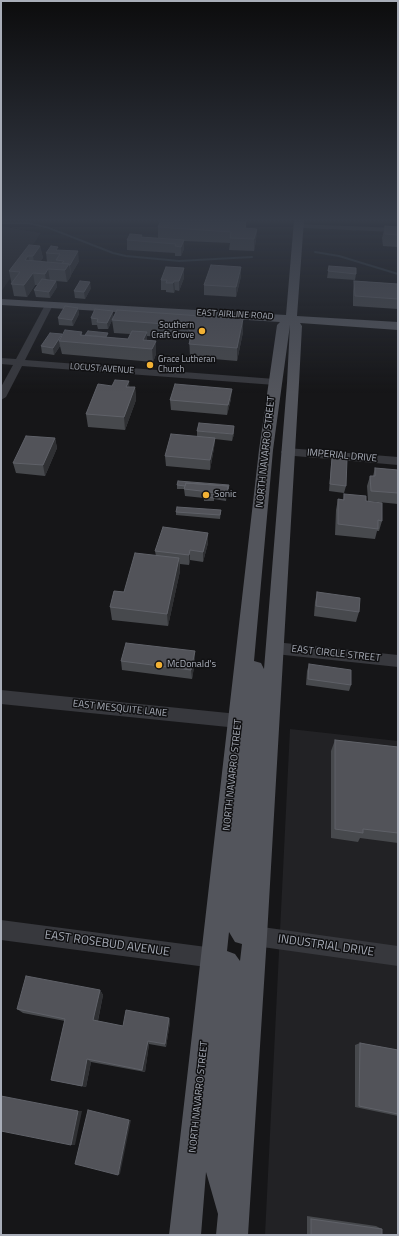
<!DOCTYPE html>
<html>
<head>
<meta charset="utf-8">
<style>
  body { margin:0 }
  #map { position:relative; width:399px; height:1236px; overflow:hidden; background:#161618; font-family:"Titillium Web",sans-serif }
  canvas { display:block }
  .frame { position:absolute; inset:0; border:2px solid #a8adb8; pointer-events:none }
</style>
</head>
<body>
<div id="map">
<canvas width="399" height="1236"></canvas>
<div class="frame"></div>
</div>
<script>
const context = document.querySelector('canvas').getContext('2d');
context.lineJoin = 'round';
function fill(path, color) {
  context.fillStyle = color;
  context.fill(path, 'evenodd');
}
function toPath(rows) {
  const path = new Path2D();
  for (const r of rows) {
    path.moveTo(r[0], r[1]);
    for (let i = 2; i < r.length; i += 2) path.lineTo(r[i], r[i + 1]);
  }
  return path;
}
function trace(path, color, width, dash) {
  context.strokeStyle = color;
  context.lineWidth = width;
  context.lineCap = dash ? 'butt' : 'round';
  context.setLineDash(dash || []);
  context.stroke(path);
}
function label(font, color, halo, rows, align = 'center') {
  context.font = font + ' "Titillium Web",sans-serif';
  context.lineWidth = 3;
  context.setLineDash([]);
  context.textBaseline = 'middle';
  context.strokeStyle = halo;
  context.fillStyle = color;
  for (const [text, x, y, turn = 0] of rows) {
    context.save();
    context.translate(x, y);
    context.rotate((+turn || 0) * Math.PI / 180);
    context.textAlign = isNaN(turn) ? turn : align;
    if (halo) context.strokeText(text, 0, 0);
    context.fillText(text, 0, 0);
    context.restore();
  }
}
fill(toPath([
  [1,226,41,233,1,292],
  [290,729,398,741,398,1235,265,1235]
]), '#222225');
trace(toPath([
  [1,223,28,223,49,228,113,253,126,256,179,261,252,257],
  [315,252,339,256,398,274]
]), '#2c353c', 2);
fill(toPath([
  [295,224,398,228,398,232,298,228,295,228,295,224],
  [49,302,53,305,25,360,275,379,280,382,275,385,22,366,6,397,1,400,1,387,13,365,1,364,1,358,16,359,45,305,49,302],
  [287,448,398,457,398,465,283,455,281,452,283,449,287,448],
  [275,642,398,655,398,667,275,654,270,652,268,648,270,644,275,642],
  [1,690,238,714,244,716,246,721,244,726,238,728,1,704,1,690],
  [1,920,214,948,221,951,224,958,221,965,214,968,1,940,1,920],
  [255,926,398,946,398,966,255,946,248,943,245,936,248,929,255,926]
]), '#37383d');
fill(toPath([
  [294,220,304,220,297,316,398,322,398,330,300,323,302,326,299,383,267,936,248,1235,216,1235,218,1214,206,1172,201,1235,169,1235,259,450,277,325,280,322,1,305,1,299,286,315,294,220],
  [290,325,287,383,264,669,261,663,254,661,273,450,290,325],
  [229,932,235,942,242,944,240,961,235,954,227,951,229,932]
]), '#53555c');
fill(toPath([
  [246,222,246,228,257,229,256,240,254,251,229,250,230,243,184,241,184,249,181,256,175,256,175,253,127,250,127,240,142,237,158,238,158,227],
  [385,226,398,227,398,243,397,247,383,246,382,238],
  [40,246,43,258,40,262,47,262,46,253,58,250,79,261,71,275,71,276,67,282,56,281,57,287,50,298,36,297,34,290,38,285,35,285,27,297,14,296,9,271],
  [329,266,356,274,355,280,327,278],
  [184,268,184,278,179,291,175,290,174,293,166,292,166,290,161,290,161,280],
  [241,276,236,297,204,295,204,285],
  [354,281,398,284,398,309,353,306,353,291],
  [91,288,85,299,75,298,74,291],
  [78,308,79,314,73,326,59,325,58,318],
  [117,310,243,332,237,361,190,357,189,336,180,335,179,338,147,336,147,340,156,341,156,354,153,362,62,354,60,346,54,355,42,353,41,346,62,336,82,332,82,335,128,339,130,334,114,333,112,320],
  [113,311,113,318,108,329,98,329,97,325,92,325,91,318],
  [129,381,129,387,135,387,136,400,125,430,88,427,86,414,112,386],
  [231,399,227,415,171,410,170,400],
  [197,431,234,434,232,441,215,439,214,448,210,470,166,466,165,456,197,437],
  [55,438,57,448,45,476,16,473,13,463],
  [332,458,346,486,344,493,329,491,331,465],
  [375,468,398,470,398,504,368,501,367,486,370,476,373,476],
  [177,485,229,485,228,493,227,493,226,501,214,499,214,501,204,501,204,498,185,496,184,489,177,489],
  [344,494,366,501,382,521,379,531,377,531,375,539,335,535,336,510,338,499,343,500],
  [221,510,220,519,176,515,176,512],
  [208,533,208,543,203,562,190,560,189,565,180,564,180,571,168,626,112,620,110,607,156,556,155,551],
  [317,592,359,612,356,622,314,616,315,602],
  [195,651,195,661,192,679,122,670,121,661],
  [309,664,351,685,349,691,306,685,307,671],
  [335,740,398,747,398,843,360,838,358,842,331,838,331,751],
  [100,990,103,995,98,1021,123,1026,169,1018,170,1022,166,1047,149,1044,145,1072,91,1062,86,1087,51,1080,65,1021,23,1013,17,1009],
  [360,1043,398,1050,398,1116,355,1107,355,1045],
  [307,1216,376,1226,382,1229,382,1235,307,1235]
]), '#47494d');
fill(toPath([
  [257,229,256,240,254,251,254,239],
  [184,240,184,249,181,256,181,247],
  [40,246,43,258,35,269,33,256],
  [78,251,79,261,71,275,70,265],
  [28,256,31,268,25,260],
  [69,264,71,276,67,282,65,270],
  [241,267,241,276,236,297,236,287],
  [184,268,184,278,179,291,179,281],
  [48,269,50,281,47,286,45,274],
  [33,273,35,285,27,297,24,285],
  [56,281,57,287,50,298,49,292],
  [174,281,175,290,174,293,173,283],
  [90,282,91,288,85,299,84,292],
  [78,308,79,314,73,326,72,320],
  [113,311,113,318,108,329,107,323],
  [243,319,243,332,237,361,237,348],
  [179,322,180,335,179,338,178,325],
  [147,332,147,345,143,340],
  [62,334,63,341,59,341,60,346,54,355,53,348],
  [156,341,156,354,153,362,152,349],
  [129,381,130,394,126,387],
  [135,387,136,400,125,430,124,417],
  [232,389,231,399,227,415,228,405],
  [234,426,234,434,232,441,233,434],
  [55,438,57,448,45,476,43,465],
  [215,438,214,448,210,470,210,460],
  [208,533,208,543,203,562,203,552],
  [190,550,190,560,189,565,189,555],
  [179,558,180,571,168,626,167,614],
  [195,651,195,661,192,679,191,670],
  [100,990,103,995,97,1024,93,1020],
  [169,1018,170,1022,166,1047,165,1044],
  [148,1041,149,1044,145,1072,142,1070],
  [87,1059,91,1062,86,1087,82,1086],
  [78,1111,82,1111,75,1145,71,1145],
  [129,1120,131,1120,120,1174,118,1175]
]), '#2f3033');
const building = toPath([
  [161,220,217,220,246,222,245,228,257,229,254,239,230,238,231,232,158,227,161,220],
  [385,226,398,227,398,235,385,234,385,226],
  [130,234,142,235,141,237,184,240,181,247,175,246,176,244,127,240,130,234],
  [29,245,40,246,33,256,28,256,25,260,69,264,65,270,48,269,45,274,33,273,24,285,11,284,20,272,9,271,29,245],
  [51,246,58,247,56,250,78,251,70,265,69,265,69,264,62,263,64,261,56,260,60,254,46,253,51,246],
  [211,265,241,267,236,287,204,285,211,265],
  [329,266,356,268,356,274,328,271,329,266],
  [166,267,184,268,179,281,174,281,173,283,166,283,167,280,161,280,166,267],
  [42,279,56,281,49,292,34,290,42,279],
  [80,281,90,282,84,292,74,291,80,281],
  [354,281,398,284,398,299,355,296,354,281],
  [65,306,78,308,72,320,58,318,65,306],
  [95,309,113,311,107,323,97,322,98,319,91,318,95,309],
  [117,310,243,319,237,348,189,344,192,334,189,333,192,323,179,322,178,325,112,320,117,310],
  [65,330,82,332,80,335,128,339,132,331,147,332,143,340,156,341,152,349,59,341,65,330],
  [88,331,108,333,106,337,85,335,88,331],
  [50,333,62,334,53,348,41,346,50,333],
  [115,380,129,381,126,387,135,387,124,417,86,414,98,384,112,386,115,380],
  [175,384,232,389,228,405,170,400,175,384],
  [199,423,234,426,233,434,197,431,199,423],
  [171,434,215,438,210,460,165,456,171,434],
  [26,436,55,438,43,465,13,463,26,436],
  [332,458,347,459,346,486,330,484,332,458],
  [375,468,398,470,398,493,371,491,370,476,375,476,375,468],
  [178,481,229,485,228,489,228,486,186,483,185,486,177,485,178,481],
  [186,483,228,486,227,494,184,489,186,483],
  [205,494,214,495,214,498,204,497,205,494],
  [344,494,366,496,366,501,382,503,382,521,378,520,378,529,338,524,338,499,344,500,344,494],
  [177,507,221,510,220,515,176,512,177,507],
  [163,527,208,533,203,552,190,550,189,555,155,551,163,527],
  [135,553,179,558,167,614,110,607,114,591,124,592,135,553],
  [317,592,360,598,359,612,316,606,317,592],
  [126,643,195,651,191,670,121,661,126,643],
  [309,664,351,670,351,685,308,679,309,664],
  [335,740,398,747,398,833,363,829,363,833,335,829,335,740],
  [26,976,100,990,93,1020,123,1026,126,1010,169,1018,165,1044,148,1041,142,1070,87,1059,82,1086,51,1080,65,1019,17,1009,26,976],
  [360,1043,398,1050,398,1114,359,1106,360,1043],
  [1,1096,78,1111,71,1145,1,1131,1,1096],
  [88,1110,129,1120,118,1175,75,1164,88,1110],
  [311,1219,382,1229,382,1235,311,1235,311,1219]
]);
fill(building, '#525359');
trace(building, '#5f6168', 1);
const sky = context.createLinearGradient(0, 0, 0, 393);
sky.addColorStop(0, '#0c0c0d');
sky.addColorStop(0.56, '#363c48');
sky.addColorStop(1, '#363c4800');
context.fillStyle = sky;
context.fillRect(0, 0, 399, 393);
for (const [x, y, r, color] of [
  [202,331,4,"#f2b134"],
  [150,365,4,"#f2b134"],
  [206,495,4,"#f2b134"],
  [159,665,4,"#f2b134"]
]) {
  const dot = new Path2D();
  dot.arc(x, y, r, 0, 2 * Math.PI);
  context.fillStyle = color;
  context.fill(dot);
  trace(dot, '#111113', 1.5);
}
label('9px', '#a8adb8', '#111113', [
  ["EAST AIRLINE ROAD",235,315,3],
  ["LOCUST AVENUE",102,369,4]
]);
label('9px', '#a8adb8', '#111113', [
  ["Southern",194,326],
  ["Craft Grove",194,336],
  ["Grace Lutheran",158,360,"left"],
  ["Church",158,370,"left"]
], 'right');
label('10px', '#a8adb8', '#111113', [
  ["NORTH NAVARRO STREET",266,452,-84],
  ["IMPERIAL DRIVE",342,456,5],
  ["EAST CIRCLE STREET",336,654,6],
  ["EAST MESQUITE LANE",120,709,6],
  ["NORTH NAVARRO STREET",233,775,-84],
  ["NORTH NAVARRO STREET",199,1097,-84]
]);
label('10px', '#a8adb8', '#111113', [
  ["Sonic",214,495],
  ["McDonald's",167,665]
], 'left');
label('12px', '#a8adb8', '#111113', [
  ["EAST ROSEBUD AVENUE",107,944,8],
  ["INDUSTRIAL DRIVE",326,946,8]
]);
</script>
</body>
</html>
